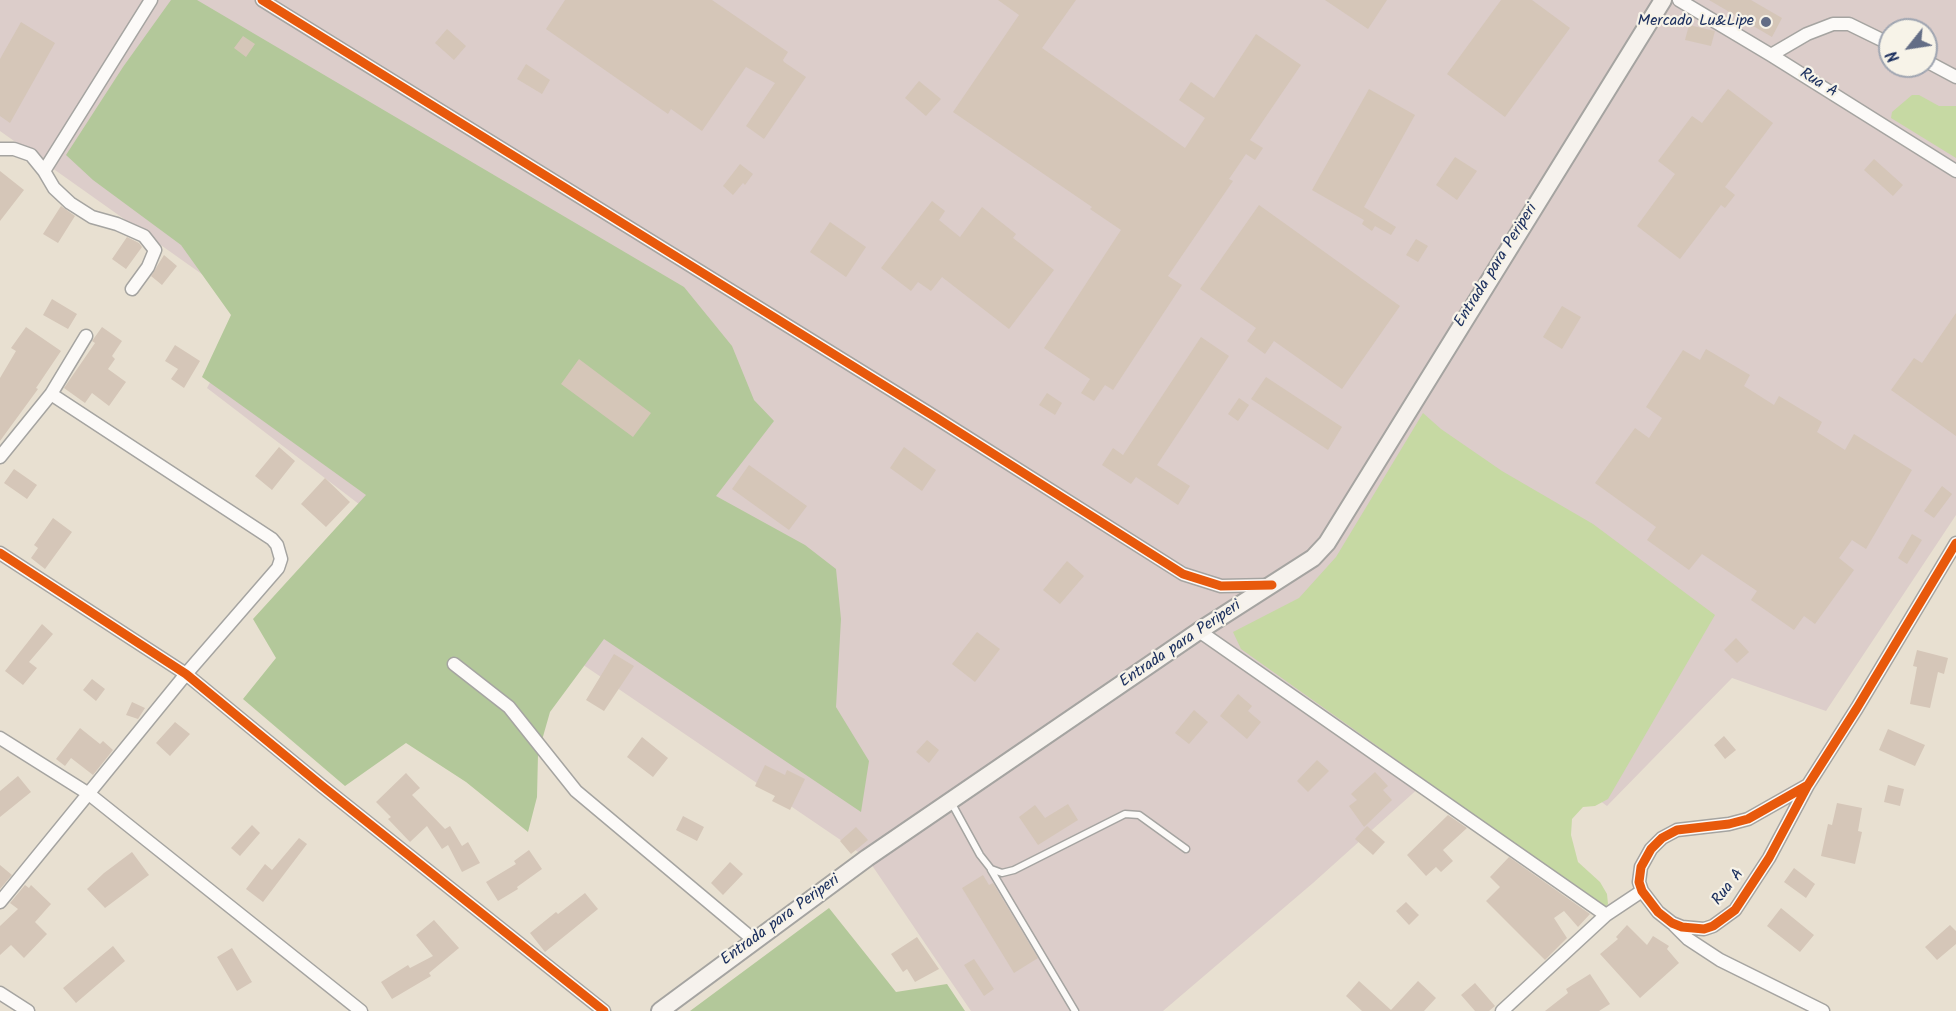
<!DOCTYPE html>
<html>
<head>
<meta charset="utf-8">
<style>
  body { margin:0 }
  #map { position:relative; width:1956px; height:1011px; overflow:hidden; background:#e8e0d1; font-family:Kalam,sans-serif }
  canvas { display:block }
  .north { position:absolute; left:1878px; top:18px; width:60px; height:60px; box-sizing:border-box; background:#f7f3e8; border:2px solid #9fa5b1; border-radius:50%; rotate:240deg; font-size:16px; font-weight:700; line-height:24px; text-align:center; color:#1b2f5e }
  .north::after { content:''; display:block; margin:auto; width:21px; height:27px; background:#636d86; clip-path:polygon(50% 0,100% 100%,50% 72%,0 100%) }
</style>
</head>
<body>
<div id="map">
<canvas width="1956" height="1011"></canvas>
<div class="north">N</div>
</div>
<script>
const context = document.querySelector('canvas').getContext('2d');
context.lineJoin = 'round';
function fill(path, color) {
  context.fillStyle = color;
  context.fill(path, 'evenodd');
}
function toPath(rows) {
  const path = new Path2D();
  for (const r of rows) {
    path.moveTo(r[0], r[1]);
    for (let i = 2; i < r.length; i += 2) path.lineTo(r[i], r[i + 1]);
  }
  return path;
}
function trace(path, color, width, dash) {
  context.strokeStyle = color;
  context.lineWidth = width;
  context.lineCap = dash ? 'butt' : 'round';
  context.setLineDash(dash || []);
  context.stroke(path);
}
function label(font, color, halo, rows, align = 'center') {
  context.font = font + ' Kalam,sans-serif';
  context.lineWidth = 4.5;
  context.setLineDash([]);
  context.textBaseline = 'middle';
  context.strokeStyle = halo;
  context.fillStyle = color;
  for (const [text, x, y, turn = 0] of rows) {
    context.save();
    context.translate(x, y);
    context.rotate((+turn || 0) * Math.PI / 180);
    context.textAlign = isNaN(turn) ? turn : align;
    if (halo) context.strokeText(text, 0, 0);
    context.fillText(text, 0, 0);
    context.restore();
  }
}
fill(toPath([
  [0,0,1956,0,1956,515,1826,711,1732,678,1607,806,1580,786,1533,863,1421,786,1313,883,1163,1011,971,1011,867,858,457,579,207,388,251,309,0,131],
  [1890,30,1926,30,1926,66,1890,66]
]), '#dccdca');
fill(toPath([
  [1912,95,1919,95,1939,106,1956,106,1956,158,1891,118,1892,112],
  [1423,413,1441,429,1502,471,1593,524,1715,615,1608,799,1595,806,1583,807,1572,819,1571,835,1578,862,1600,882,1607,894,1608,904,1605,908,1241,649,1233,632,1299,598,1336,557]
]), '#c6d9a3');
fill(toPath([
  [171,0,197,0,684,287,732,346,754,400,774,421,716,496,805,545,836,569,841,619,836,707,869,761,861,812,604,639,550,712,538,754,537,797,528,832,466,782,406,743,345,786,243,699,276,658,253,619,366,495,202,377,231,315,181,245,93,180,66,155,123,67],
  [829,908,896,992,947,984,965,1011,690,1011]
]), '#b3c89a');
fill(toPath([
  [565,0,712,0,788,52,783,60,784,62,806,77,764,139,746,126,775,83,746,67,702,131,671,109,668,114,546,29],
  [998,0,1076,0,1042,48,1185,148,1205,118,1179,100,1191,82,1214,98,1256,34,1301,65,1250,140,1263,148,1255,160,1246,154,1229,179,1233,181,1168,276,1182,285,1113,390,1105,385,1094,401,1081,393,1090,379,1044,348,1121,230,1090,209,1092,207,953,112,1019,15],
  [1325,0,1387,0,1368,29],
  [1501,0,1532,0,1570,28,1505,117,1447,74],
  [1709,0,1751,0,1782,18,1772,37],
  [21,22,55,43,10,123,0,116,0,59],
  [1689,25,1715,31,1711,46,1685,40],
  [447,29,466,46,454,60,435,43],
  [243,36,255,44,246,57,234,48],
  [526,64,550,80,542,94,517,79],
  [919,81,941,99,926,116,905,98],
  [1369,89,1415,115,1364,207,1396,227,1391,235,1375,226,1372,231,1362,224,1364,220,1312,190],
  [1728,89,1773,123,1725,187,1735,195,1725,208,1721,205,1680,259,1637,226,1675,174,1658,161,1692,116,1702,123],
  [1455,157,1477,171,1457,200,1436,185],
  [1874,159,1903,185,1893,196,1864,170],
  [740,164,753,174,745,185,743,183,733,195,723,186],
  [0,171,24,190,0,221],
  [932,201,945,211,939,220,960,237,982,207,1016,234,1013,238,1054,270,1009,329,942,277,931,291,918,282,911,291,881,268],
  [1259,205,1400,306,1342,389,1274,341,1265,354,1247,341,1256,328,1200,289],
  [61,206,75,216,58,243,43,234],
  [830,222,866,247,846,277,810,252],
  [127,237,139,243,142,247,126,269,112,259],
  [1416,239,1428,246,1418,262,1406,255],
  [164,255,177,266,162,285,151,276],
  [52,299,77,314,68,329,43,315],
  [1562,306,1581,317,1562,349,1543,337],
  [1956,313,1956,436,1891,390,1914,358,1922,363],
  [26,327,61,351,36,388,38,389,0,441,0,378,16,351,11,348],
  [102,327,122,341,112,356,115,359,108,369,126,382,109,406,92,393,85,403,64,388,95,343,92,341],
  [1201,337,1229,356,1157,465,1190,486,1178,505,1136,477,1131,484,1102,465,1113,448,1123,455],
  [175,345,200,361,184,388,171,379,178,369,165,361],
  [1706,349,1750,375,1744,386,1774,405,1779,396,1822,422,1817,432,1845,450,1854,434,1912,470,1866,549,1852,540,1839,558,1854,570,1815,624,1804,616,1794,630,1751,600,1757,591,1702,554,1689,570,1647,540,1656,527,1595,483,1635,428,1649,438,1662,418,1646,407,1683,350,1700,360],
  [579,359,651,413,633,437,561,384],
  [1266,377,1342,427,1328,450,1251,399],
  [1047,393,1062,403,1055,415,1039,405],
  [1239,398,1249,405,1238,421,1228,414],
  [279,447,295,461,272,490,255,476],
  [904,447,936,470,922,491,890,468],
  [749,465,807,506,789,530,732,489],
  [14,469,37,485,27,499,4,483],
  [325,478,350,502,326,527,301,504],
  [1942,486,1952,494,1934,518,1924,511],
  [53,518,72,532,45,569,31,558,38,548,34,545],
  [1912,534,1922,540,1907,564,1898,558],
  [1067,561,1084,576,1060,604,1043,590],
  [42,624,53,634,29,662,37,668,23,685,5,671],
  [977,632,1000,649,975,682,952,664],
  [1736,638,1749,652,1737,663,1724,650],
  [1917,650,1948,658,1944,674,1938,672,1930,708,1910,704,1917,667,1913,666],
  [614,654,634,666,604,711,586,700],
  [92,679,105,689,96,701,83,690],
  [1238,694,1252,706,1248,711,1261,722,1247,739,1220,716],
  [132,702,145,708,138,719,126,715],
  [1194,710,1208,722,1189,744,1175,733],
  [175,722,190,734,170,756,156,743],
  [80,728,100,744,103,741,113,750,93,775,71,758,65,766,56,759],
  [1888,729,1925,745,1915,766,1879,750],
  [1724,736,1736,750,1725,759,1714,745],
  [642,737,668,758,653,777,627,757],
  [927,740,939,750,929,763,916,752],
  [1317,760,1329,771,1308,792,1297,781],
  [765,765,785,775,787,770,805,779,790,810,772,801,775,796,755,786],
  [1375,772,1388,786,1383,790,1392,800,1364,827,1349,806,1357,800,1351,794],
  [406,773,420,788,412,795,445,829,450,826,462,846,468,842,480,863,462,872,448,845,442,849,427,826,410,842,388,819,391,817,376,802],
  [18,776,31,792,0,817,0,791],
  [1888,785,1904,789,1900,806,1884,802],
  [1837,803,1862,808,1858,831,1862,832,1855,864,1821,856,1828,824,1832,825],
  [1068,804,1078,820,1038,845,1019,817,1035,805,1045,818],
  [1448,815,1467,828,1443,850,1453,861,1441,872,1436,867,1426,876,1407,855],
  [683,816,704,827,697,841,676,830],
  [252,825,260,833,240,856,231,848],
  [1367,826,1385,842,1373,855,1355,839],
  [856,827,868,840,851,854,840,841],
  [299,838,307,844,263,902,246,889,265,864,272,870],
  [529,850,542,869,517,887,518,889,498,901,486,882,516,864,514,861],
  [132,852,149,875,105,908,87,889,104,873],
  [1509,857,1590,914,1578,927,1564,911,1554,918,1567,938,1545,960,1486,901,1500,887,1490,877],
  [730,862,743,874,723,895,711,883],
  [0,865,12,875,0,889],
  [1794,868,1815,884,1806,898,1784,882],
  [983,875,989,885,993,883,1038,958,1014,973,962,888],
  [25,885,29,888,31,885,51,904,35,922,47,934,24,958,11,945,0,955,0,926,18,909,10,903],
  [585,893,598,909,545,952,530,933,556,912,558,914],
  [1406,902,1419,915,1409,925,1396,911],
  [1781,908,1814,935,1800,952,1767,926],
  [434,920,459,948,429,973,431,976,392,999,381,982,408,965,410,968,433,956,416,935],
  [1627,925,1647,945,1653,936,1669,946,1667,949,1679,963,1640,998,1600,954,1618,939,1616,937],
  [1950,925,1956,931,1956,944,1937,960,1925,947],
  [917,937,939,969,915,982,907,969,903,972,891,954],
  [113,946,125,961,76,1003,63,988],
  [232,948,252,982,237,991,217,957],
  [974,959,994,989,984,996,964,965],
  [1590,974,1610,1004,1599,1011,1545,1011,1568,993,1566,989],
  [1359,981,1391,1010,1418,981,1436,998,1424,1011,1362,1011,1346,996],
  [1475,983,1495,1006,1489,1011,1475,1011,1461,995]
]), '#d5c6b8');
const lane = toPath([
  [951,802,980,855,991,869,1002,873,1014,870,1125,814,1139,815,1186,849],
  [991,870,1075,1011]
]);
const street = toPath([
  [262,0,935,417,1183,574,1221,586,1271,585],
  [1679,0,1771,55,1956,171],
  [1771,55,1807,34,1833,24,1849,24,1890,44],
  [1926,61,1956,77],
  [0,149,14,149,31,155,44,171,54,188,70,203,92,217,117,224,144,236,155,250,148,267,132,289],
  [44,171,151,0],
  [0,457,51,394,86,336],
  [0,553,186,674,322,786,604,1011],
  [1199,631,1606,915],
  [454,664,509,707,576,791,755,941],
  [0,738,89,794,361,1011],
  [1808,785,1748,819,1729,824,1677,830,1662,838,1651,849,1641,867,1639,882,1642,891,1658,912,1672,923,1682,927,1704,929,1713,926,1735,910,1769,858,1808,785,1857,708,1956,543],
  [0,902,186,674,278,568,281,559,277,545,272,539,51,394],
  [1674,925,1688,939,1720,960,1823,1011],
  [0,993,28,1011],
  [1502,1011,1606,915,1642,891]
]);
const secondary = toPath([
  [660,1011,867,858,1199,631,1313,558,1327,543,1663,0]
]);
trace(lane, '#a5a4a1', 9);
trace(street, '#a5a4a1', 15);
trace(secondary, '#a5a4a1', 20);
trace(lane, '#fcfaf8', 6);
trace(street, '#fcfaf8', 12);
trace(secondary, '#f6f2ed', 16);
trace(toPath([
  [262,0,935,417,1183,574,1221,586,1272,585],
  [0,553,186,674,322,786,604,1011],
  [1808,785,1748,819,1729,824,1677,830,1662,838,1651,849,1641,867,1639,882,1642,891,1658,912,1672,923,1682,927,1704,929,1713,926,1735,910,1769,858,1808,785,1857,708,1956,543]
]), '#e8590c', 9);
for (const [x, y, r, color] of [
  [1766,22,6,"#636d86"]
]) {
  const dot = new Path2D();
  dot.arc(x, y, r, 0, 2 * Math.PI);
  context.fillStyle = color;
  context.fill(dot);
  trace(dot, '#f7f3e8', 2);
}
label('16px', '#1b2f5e', '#f7f3e8', [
  ["Mercado Lu&Lipe",1754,22]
], 'right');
label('16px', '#1b2f5e', '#f7f3e8', [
  ["Rua A",1818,84,32],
  ["Entrada para Periperi",1497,266,-58],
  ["Entrada para Periperi",1181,645,-34],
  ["Rua A",1729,888,-52],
  ["Entrada para Periperi",781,921,-36]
]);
</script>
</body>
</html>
